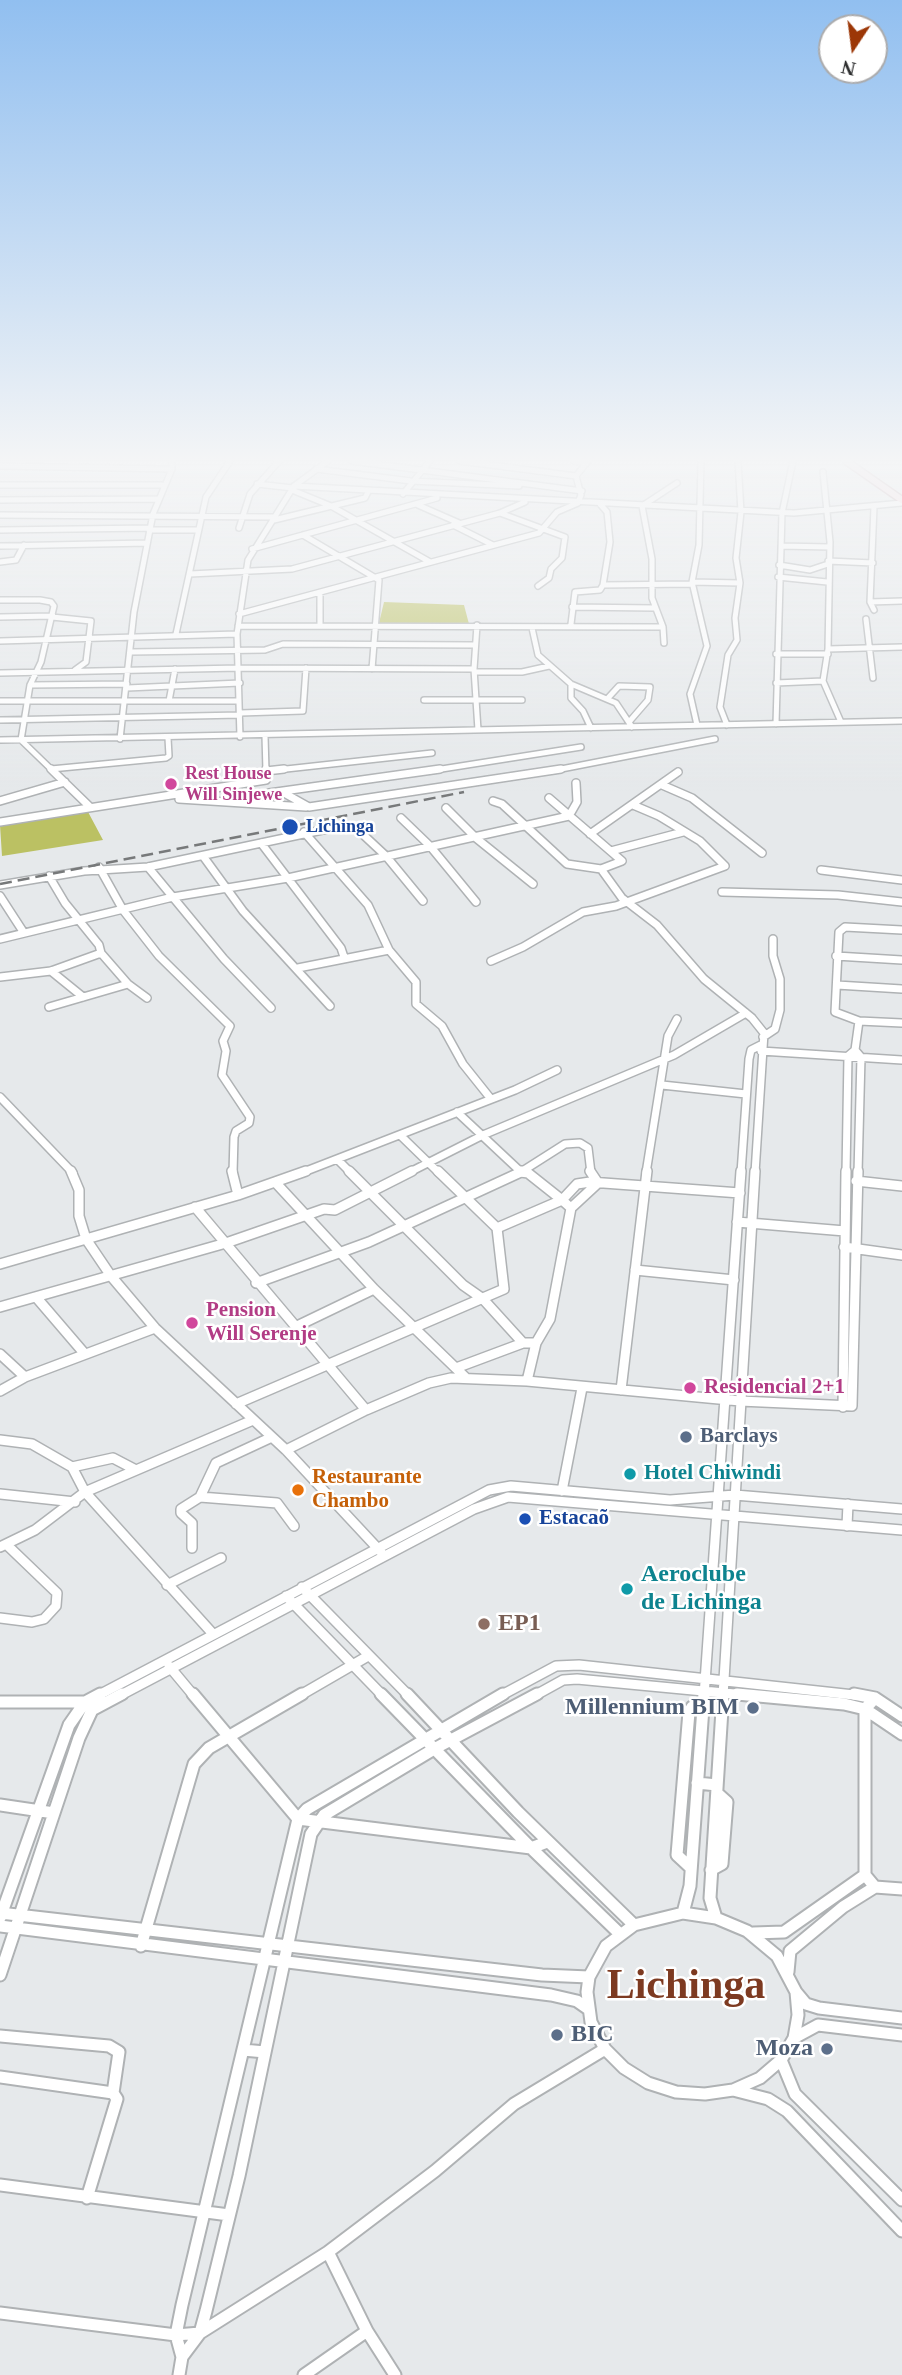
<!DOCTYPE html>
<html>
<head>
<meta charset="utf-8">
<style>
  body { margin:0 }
  #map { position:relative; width:902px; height:2375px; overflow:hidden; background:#e6e9eb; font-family:"Times New Roman",serif }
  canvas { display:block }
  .north { position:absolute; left:818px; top:14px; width:70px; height:70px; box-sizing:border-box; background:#fff; border:2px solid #ababac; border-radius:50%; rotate:193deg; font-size:19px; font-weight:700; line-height:28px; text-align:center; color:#2d2e2f }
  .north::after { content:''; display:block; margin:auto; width:24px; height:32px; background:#9c3707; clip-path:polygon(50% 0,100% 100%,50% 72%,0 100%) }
</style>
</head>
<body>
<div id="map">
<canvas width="902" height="2375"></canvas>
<div class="north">N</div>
</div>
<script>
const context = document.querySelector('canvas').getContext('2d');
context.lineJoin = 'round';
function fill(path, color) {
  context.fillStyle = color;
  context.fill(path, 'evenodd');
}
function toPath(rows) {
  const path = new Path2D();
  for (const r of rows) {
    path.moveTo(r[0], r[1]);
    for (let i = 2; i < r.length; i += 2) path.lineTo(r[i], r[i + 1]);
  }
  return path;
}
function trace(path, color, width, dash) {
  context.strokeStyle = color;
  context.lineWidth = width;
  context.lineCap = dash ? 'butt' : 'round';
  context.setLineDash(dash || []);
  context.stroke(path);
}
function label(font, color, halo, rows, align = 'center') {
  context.font = font + ' "Times New Roman",serif';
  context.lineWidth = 5;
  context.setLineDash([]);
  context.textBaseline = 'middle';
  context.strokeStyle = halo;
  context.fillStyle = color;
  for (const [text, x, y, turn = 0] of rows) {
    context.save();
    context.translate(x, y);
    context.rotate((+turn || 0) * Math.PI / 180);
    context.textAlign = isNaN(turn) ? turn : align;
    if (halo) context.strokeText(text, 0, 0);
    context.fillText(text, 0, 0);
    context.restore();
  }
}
fill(toPath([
  [384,602,464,605,469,624,379,623],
  [87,810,103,840,2,856,0,825]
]), '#bbc163');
const minorFar3 = toPath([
  [352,461,582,491],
  [574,461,586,463],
  [0,466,172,469],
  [316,469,411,481,519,486],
  [823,472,830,542,828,649,823,681,841,722],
  [576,476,588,461],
  [257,484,293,488],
  [0,485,162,485],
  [294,486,794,513,902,503],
  [292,490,331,506,430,562],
  [403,494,430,461],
  [0,500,157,499],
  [418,505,459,523],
  [874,507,870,602,874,610],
  [500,513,565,537,562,558,551,569,549,578,538,586],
  [0,515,275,517],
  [274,520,365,498,368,492],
  [453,525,493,545],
  [239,528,250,494,279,461],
  [0,530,150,528],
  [149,530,197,530],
  [303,535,379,580,372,669],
  [0,546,147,543],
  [781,546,830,547],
  [252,549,437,498],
  [828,561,873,563],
  [0,562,16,560,24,545],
  [779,565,810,570,828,564],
  [190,574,292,569,500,513,525,502],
  [778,577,827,582],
  [692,582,740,583],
  [603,585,692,584],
  [320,593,320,625],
  [0,600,40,600,51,602,54,606,41,662,30,685,21,740,53,771],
  [870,602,902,601],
  [572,607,654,608],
  [239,614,539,533,557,512,578,503,581,495,576,476,460,461],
  [0,617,53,616],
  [52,617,91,621,86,662,75,670],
  [866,619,873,678],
  [571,624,575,592,600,590,603,585,610,542,607,512,600,504],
  [477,625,474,669,478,730],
  [238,626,663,627],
  [532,628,538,655,571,684,616,703,632,727],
  [176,634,206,497,230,461],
  [0,641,237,634],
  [664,643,663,627,652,598,652,559,642,506,677,483],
  [828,649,902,647],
  [131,652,265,650,283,644,475,645],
  [776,654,828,654],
  [475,672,522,672,549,666],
  [0,673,239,668,474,669],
  [776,683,823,681],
  [571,684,571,698,583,711,591,728],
  [30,685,127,684],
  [127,688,240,683],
  [608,698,619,686,650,687,648,700,629,722],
  [424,700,522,700],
  [0,701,239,701],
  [169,701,175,669],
  [240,713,303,711,306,668],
  [0,720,240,715],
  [776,724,782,513,793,461],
  [697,725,690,694,707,646,692,582,699,545,701,461],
  [727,725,720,707,728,655,737,640,735,618,740,583,736,558,741,512,738,461],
  [265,736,266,771],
  [240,737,237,634,248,560,294,486,328,461],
  [120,739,134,612,153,514,172,469,172,461],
  [0,740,902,721],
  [51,769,166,758,169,756,168,738],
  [268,771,432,753],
  [429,771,581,747],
  [551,771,715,739]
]);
const minorFar2 = toPath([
  [51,769,90,807],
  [266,771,284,769],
  [662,785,692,798,762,853],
  [269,793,440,769],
  [284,793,309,807,561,769],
  [549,798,622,861,601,869],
  [179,799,306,807],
  [0,801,65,782],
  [493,801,502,804,567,864,601,869,622,898,657,925,704,979,752,1018,764,1033,755,1173],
  [446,808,476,838,533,884],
  [401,818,430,846,476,902],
  [0,822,266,780,266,769],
  [304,832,368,905,389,950,416,982,416,1004,442,1026,463,1064,491,1099],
  [590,834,678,772],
  [261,843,341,948,344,957],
  [611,851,683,832],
  [203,856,243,911,330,1006],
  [99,867,123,910,159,956,230,1026,223,1041,226,1051,222,1075,250,1117,249,1123,236,1131,234,1137,233,1173],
  [148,867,224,959,271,1008],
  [821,870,902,880],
  [49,876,65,903,99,945,101,953,128,984,147,998],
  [0,885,84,871,148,867,346,825,356,828,386,856,423,901],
  [722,892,838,895,902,902],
  [0,896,24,933],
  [902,930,845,927,839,932,835,1012,859,1021,902,1023],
  [0,939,173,897,288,878,569,816,577,802,576,783],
  [836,956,902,960],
  [491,961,523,947,583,912,616,906,725,866,700,841,659,816,633,805],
  [298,968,389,950],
  [51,971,83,997],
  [0,977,51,971,101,953],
  [837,985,902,989],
  [49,1007,128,984],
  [763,1037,775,1029,780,1010,780,979,773,956,773,939],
  [855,1050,861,1057,858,1173],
  [761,1051,902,1060],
  [662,1085,746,1094],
  [0,1097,73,1173],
  [457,1112,521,1172,565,1144,580,1143,588,1148,591,1173],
  [400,1135,439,1173],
  [338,1160,351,1173],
  [301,1173,515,1090,557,1070],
  [408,1173,483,1135,674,1055,746,1013],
  [519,1173,527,1173],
  [646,1173,668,1036,677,1019],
  [741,1173,749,1059,751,1050,761,1045],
  [846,1173,848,1056,855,1050,859,1021]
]);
const minorFar1 = toPath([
  [71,1171,79,1190,79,1216,86,1239,111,1276,155,1328,286,1450,381,1552],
  [232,1171,238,1195],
  [349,1171,463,1285,483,1299,523,1343,536,1343],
  [520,1171,522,1171],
  [856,1181,902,1186],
  [275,1182,374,1289,466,1378],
  [195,1207,366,1410],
  [571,1208,598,1183,590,1171],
  [737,1222,845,1231],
  [497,1228,562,1200,571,1208,550,1319,536,1343,527,1381],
  [844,1247,902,1255],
  [0,1264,238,1195,306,1171],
  [635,1270,734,1280],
  [256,1283,369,1242,521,1172,528,1173,562,1200,577,1184,590,1182,740,1193],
  [36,1297,84,1353],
  [0,1307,226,1243,324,1209,335,1210,412,1171],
  [295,1327,374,1289],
  [0,1354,25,1377],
  [456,1368,523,1343],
  [621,1390,647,1171],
  [0,1391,25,1377,155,1328],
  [236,1404,504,1289,497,1228,438,1171],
  [843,1407,846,1171],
  [0,1440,32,1444,72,1467,85,1492,213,1634],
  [286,1450,366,1410,429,1383,451,1378,527,1381,740,1401,852,1406,858,1171],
  [72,1467,113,1458,136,1470],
  [562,1491,582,1388],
  [0,1494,75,1502],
  [200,1497,277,1503,294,1526],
  [847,1526,848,1504],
  [0,1547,35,1530,85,1492,253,1420],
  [192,1548,192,1523,181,1513,181,1509,200,1497,216,1463,272,1437],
  [167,1585,221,1558],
  [302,1587,409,1696],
  [286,1596,383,1696],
  [0,1618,32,1622,44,1619,56,1606,57,1593,7,1545],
  [169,1666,194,1696],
  [97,1696,489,1490,511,1486,670,1500,735,1495,902,1509],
  [119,1696,474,1509,508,1497,902,1530],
  [299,1696,368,1656],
  [500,1696,556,1666,579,1665,863,1696],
  [534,1696,563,1680,577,1679,756,1696],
  [704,1696,741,1171],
  [723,1696,755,1171]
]);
const minor = toPath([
  [193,1694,298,1819,531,1848,547,1842],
  [381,1694,531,1848,620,1934],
  [407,1694,518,1812,634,1925],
  [737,1694,844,1704,865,1709,902,1734],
  [854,1694,875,1698,902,1716],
  [875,1698,865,1709,865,1875,875,1887],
  [0,1702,85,1702],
  [697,1783,717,1785],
  [0,1805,54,1813],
  [691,1868,677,1855,689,1712,692,1707,702,1704],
  [711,1870,722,1864,727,1802,717,1793],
  [0,1913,542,1975,589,1977],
  [683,1913,690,1886,704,1694],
  [683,1913,716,1918,747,1931,777,1956,796,1992,798,2015,794,2038,781,2060,760,2078,733,2090,705,2094,676,2092,648,2083,624,2068,605,2049,591,2022,587,1992,589,1977,606,1946,634,1925,683,1913],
  [0,1918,69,1725,85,1702,100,1694],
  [716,1918,710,1898,723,1694],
  [0,1926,551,1995,577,2001,587,2008],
  [753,1933,784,1932,865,1875],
  [141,1946,194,1764,209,1748,302,1694],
  [788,1972,790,1951,843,1907,875,1887,902,1889],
  [0,1975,79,1738,92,1710,122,1694],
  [796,1992,806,2004,819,2008,902,2018],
  [0,2036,109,2046,119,2052,113,2093],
  [794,2038,818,2025,902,2035],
  [243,2050,265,2052],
  [781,2060,795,2094,902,2200],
  [0,2077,113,2093,117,2099,87,2198],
  [733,2090,768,2099,787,2111,902,2231],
  [0,2185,229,2215],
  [328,2252,367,2331,395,2375],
  [0,2313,176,2335,200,2333,328,2252,435,2171,514,2104,605,2049],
  [182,2357,200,2333,206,2311,239,2176,311,1834,324,1815,434,1749,537,1694],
  [179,2375,182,2357,176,2335,182,2305,298,1819,307,1809,503,1694],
  [304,2375,367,2331]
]);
const major = toPath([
  [846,461,902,500]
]);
trace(minorFar3, '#afb2b4', 8);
trace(minorFar2, '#afb2b4', 10);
trace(minorFar1, '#afb2b4', 12);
trace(minor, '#afb2b4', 15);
trace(major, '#b28c94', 9);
trace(minorFar3, '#fff', 5);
trace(minorFar2, '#fff', 7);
trace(minorFar1, '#fff', 9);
trace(minor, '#fff', 11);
trace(major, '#fbd9df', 6);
trace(toPath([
  [0,884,464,792]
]), '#77797a', 2.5, [12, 6]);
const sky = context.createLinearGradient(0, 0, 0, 793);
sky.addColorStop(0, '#91bff0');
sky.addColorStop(0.58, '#f4f5f6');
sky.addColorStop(1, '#f4f5f600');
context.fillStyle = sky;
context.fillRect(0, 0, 902, 793);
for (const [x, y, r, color] of [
  [171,784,7,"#d1479c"],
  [290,827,9,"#1a4fb4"],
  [192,1323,7,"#d1479c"],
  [690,1388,7,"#d1479c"],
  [686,1437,7,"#5c6f8a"],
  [630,1474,7,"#0f9aa8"],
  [298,1490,7,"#e8710a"],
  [525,1519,7,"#1a4fb4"],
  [627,1589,7,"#0f9aa8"],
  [484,1624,7,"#8d6e63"],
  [753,1708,7,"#5c6f8a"],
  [557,2035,7,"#5c6f8a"],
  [827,2049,7,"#5c6f8a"]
]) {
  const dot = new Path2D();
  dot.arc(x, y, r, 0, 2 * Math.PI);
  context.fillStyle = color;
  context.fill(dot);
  trace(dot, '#fff', 2.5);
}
label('bold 18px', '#b23c85', '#fff', [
  ["Rest House",185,774],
  ["Will Sinjewe",185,795]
], 'left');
label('bold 18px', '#164399', '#fff', [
  ["Lichinga",306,827]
], 'left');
label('bold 21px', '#b23c85', '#fff', [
  ["Pension",206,1311],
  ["Will Serenje",206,1335],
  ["Residencial 2+1",704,1388]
], 'left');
label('bold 21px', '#4e5e75', '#fff', [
  ["Barclays",700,1437]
], 'left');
label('bold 21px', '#0d838f', '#fff', [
  ["Hotel Chiwindi",644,1474]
], 'left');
label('bold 21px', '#c56008', '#fff', [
  ["Restaurante",312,1478],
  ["Chambo",312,1502]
], 'left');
label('bold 21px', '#164399', '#fff', [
  ["Estacaõ",539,1519]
], 'left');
label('bold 24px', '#0d838f', '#fff', [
  ["Aeroclube",641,1575],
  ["de Lichinga",641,1603]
], 'left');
label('bold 24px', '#785e54', '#fff', [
  ["EP1",498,1624]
], 'left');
label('bold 24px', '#4e5e75', '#fff', [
  ["Millennium BIM",739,1708],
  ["BIC",571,2035,"left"],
  ["Moza",813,2049]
], 'right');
label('bold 42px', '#7d3a21', '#fff', [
  ["Lichinga",686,1987]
]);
</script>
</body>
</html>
